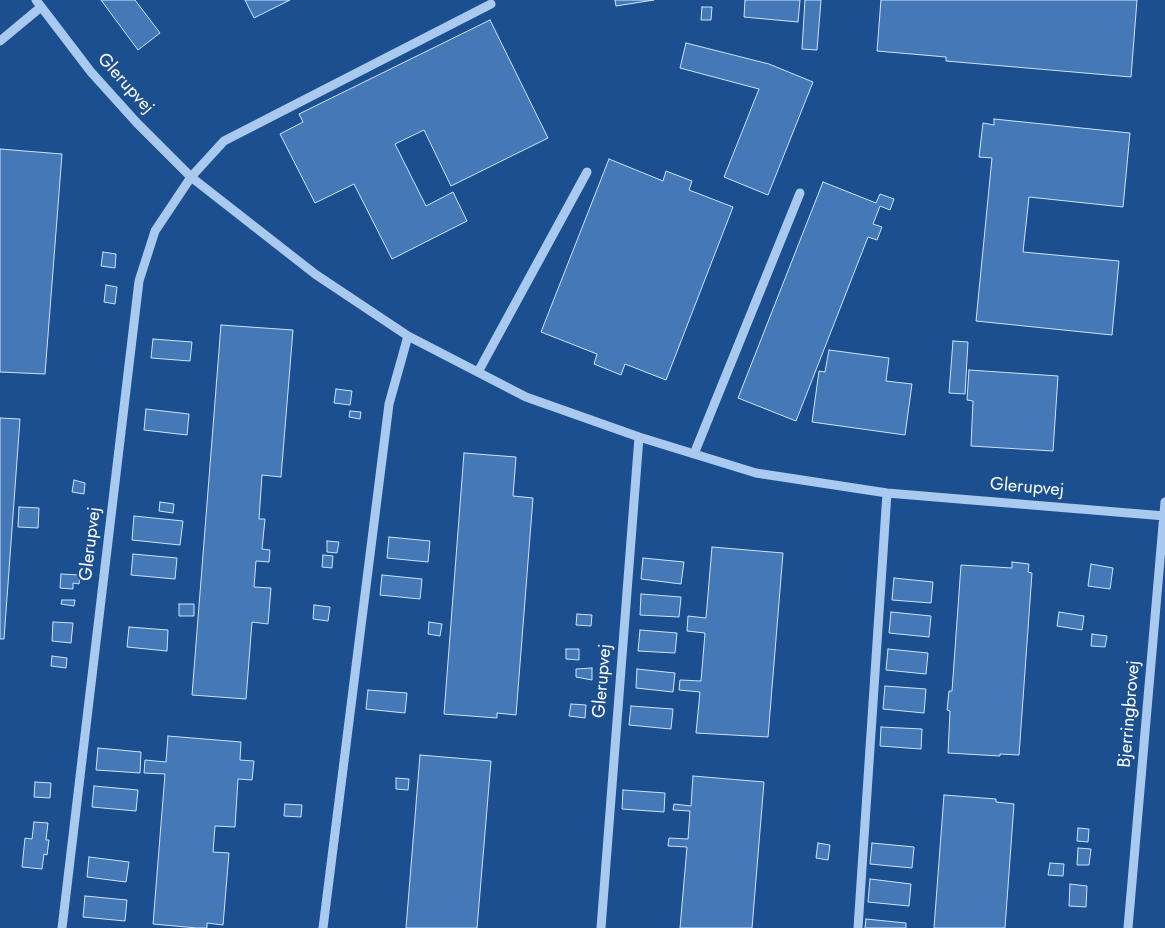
<!DOCTYPE html>
<html>
<head>
<meta charset="utf-8">
<style>
  body { margin:0 }
  canvas { display:block; background:#1b4f8f }
</style>
</head>
<body>
<canvas width="1165" height="928"></canvas>
<script>
const context = document.querySelector('canvas').getContext('2d');
context.lineJoin = 'round';
function fill(path, color) {
  context.fillStyle = color;
  context.fill(path, 'evenodd');
}
function toPath(rows) {
  const path = new Path2D();
  for (const r of rows) {
    path.moveTo(r[0], r[1]);
    for (let i = 2; i < r.length; i += 2) path.lineTo(r[i], r[i + 1]);
  }
  return path;
}
function trace(path, color, width, dash) {
  context.strokeStyle = color;
  context.lineWidth = width;
  context.lineCap = dash ? 'butt' : 'round';
  context.setLineDash(dash || []);
  context.stroke(path);
}
function label(font, color, halo, rows, align = 'center') {
  context.font = font + ' Jost,sans-serif';
  context.lineWidth = 4;
  context.setLineDash([]);
  context.textBaseline = 'middle';
  context.strokeStyle = halo;
  context.fillStyle = color;
  for (const [text, x, y, turn = 0] of rows) {
    context.save();
    context.translate(x, y);
    context.rotate((+turn || 0) * Math.PI / 180);
    context.textAlign = isNaN(turn) ? turn : align;
    if (halo) context.strokeText(text, 0, 0);
    context.fillText(text, 0, 0);
    context.restore();
  }
}
const building = toPath([
  [101,0,135,0,160,33,138,50,101,0],
  [245,0,290,0,254,18,245,0],
  [615,0,654,0,616,6,615,0],
  [745,0,800,0,798,22,744,17,745,0],
  [805,0,821,0,817,50,802,49,805,0],
  [881,0,1137,0,1131,77,946,61,946,57,877,51,881,0],
  [702,7,712,7,711,20,701,20,702,7],
  [490,20,548,138,451,186,424,130,395,144,426,206,453,192,467,221,392,259,354,184,315,203,280,134,303,122,299,114,490,20],
  [686,43,769,64,813,82,768,195,724,177,759,89,680,68,686,43],
  [994,119,1130,133,1123,207,1029,197,1023,252,1119,261,1112,335,976,321,992,158,979,157,983,123,994,125,994,119],
  [0,149,62,154,45,374,0,372,0,149],
  [609,159,663,181,666,171,692,181,689,190,733,207,666,380,625,364,621,375,594,364,597,354,541,332,609,159],
  [823,182,876,203,880,194,894,199,890,210,880,206,873,224,882,227,877,240,868,237,796,421,738,398,823,182],
  [103,252,116,254,115,268,101,266,103,252],
  [106,285,117,287,115,304,104,302,106,285],
  [221,325,293,330,281,477,262,475,259,519,265,519,262,549,270,550,269,562,256,561,254,587,271,588,268,624,252,622,246,699,192,695,221,325],
  [153,339,192,342,190,361,151,358,153,339],
  [953,341,968,342,965,394,949,393,953,341],
  [829,350,889,358,886,381,912,384,905,435,812,422,819,371,825,372,829,350],
  [969,370,1058,376,1053,451,971,446,973,401,967,400,969,370],
  [336,389,352,391,350,405,334,403,336,389],
  [146,409,189,414,187,435,144,430,146,409],
  [350,411,361,412,360,419,349,417,350,411],
  [0,418,20,419,4,639,0,639,0,418],
  [464,453,516,457,513,496,533,498,516,715,497,713,497,718,444,714,464,453],
  [74,480,85,483,84,494,72,492,74,480],
  [160,502,174,504,173,513,159,511,160,502],
  [19,507,39,508,38,528,18,527,19,507],
  [134,516,183,521,180,545,132,540,134,516],
  [389,537,430,541,428,562,387,558,389,537],
  [327,541,339,542,337,553,327,552,327,541],
  [712,547,783,553,768,737,696,733,700,692,679,690,680,680,701,681,705,633,687,631,688,616,706,618,712,547],
  [133,554,177,558,175,579,131,575,133,554],
  [323,555,333,556,332,568,322,567,323,555],
  [643,558,684,562,681,584,641,579,643,558],
  [1012,562,1029,564,1028,572,1032,573,1019,755,1000,754,1000,756,948,753,950,711,947,710,949,691,952,691,961,565,1012,568,1012,562],
  [1091,564,1113,568,1110,589,1088,586,1091,564],
  [61,574,80,575,79,584,73,583,73,589,60,588,61,574],
  [382,575,422,579,420,599,380,595,382,575],
  [894,578,933,582,931,603,892,600,894,578],
  [641,594,681,597,679,617,640,615,641,594],
  [62,600,75,600,74,606,61,604,62,600],
  [179,604,194,604,194,616,179,616,179,604],
  [314,605,330,607,328,621,313,619,314,605],
  [891,612,931,616,929,637,889,633,891,612],
  [1059,612,1084,616,1082,630,1057,626,1059,612],
  [577,614,592,615,591,626,576,625,577,614],
  [53,622,73,623,71,643,52,641,53,622],
  [429,622,442,624,440,636,428,634,429,622],
  [129,627,168,630,167,651,127,647,129,627],
  [640,630,677,633,675,653,638,651,640,630],
  [1092,634,1107,636,1105,647,1091,646,1092,634],
  [566,649,579,649,579,660,566,659,566,649],
  [888,649,928,653,926,674,886,670,888,649],
  [52,656,67,658,66,668,51,666,52,656],
  [592,668,592,680,576,677,576,669,592,668],
  [637,669,675,673,673,692,636,688,637,669],
  [885,686,926,689,924,713,883,709,885,686],
  [368,690,407,693,405,713,366,709,368,690],
  [571,704,586,705,585,718,569,716,571,704],
  [631,706,673,709,671,729,629,725,631,706],
  [881,727,922,729,921,749,880,746,881,727],
  [168,736,241,742,240,760,254,761,252,780,238,779,235,827,215,826,213,852,229,853,223,925,207,923,207,928,197,928,153,924,165,774,144,773,145,760,166,762,168,736],
  [98,748,141,752,140,773,96,770,98,748],
  [420,755,491,761,477,928,406,928,420,755],
  [693,776,764,782,752,928,680,928,687,847,668,846,669,838,688,839,690,811,673,810,674,804,691,806,693,776],
  [396,778,409,779,408,790,396,789,396,778],
  [35,782,51,783,50,798,34,797,35,782],
  [94,786,138,790,136,811,92,807,94,786],
  [623,790,665,793,664,812,622,809,623,790],
  [944,795,996,799,996,802,1014,804,1005,928,934,928,944,795],
  [285,804,302,805,301,817,284,816,285,804],
  [34,822,48,823,46,840,49,840,47,855,44,854,42,869,22,867,25,838,32,839,34,822],
  [1078,828,1089,829,1088,842,1077,841,1078,828],
  [818,843,830,845,828,860,816,858,818,843],
  [872,843,914,847,912,868,870,864,872,843],
  [1078,848,1091,849,1089,865,1077,865,1078,848],
  [89,857,129,862,126,882,87,877,89,857],
  [1050,863,1064,864,1063,876,1048,875,1050,863],
  [870,879,911,884,909,906,868,902,870,879],
  [1070,884,1087,886,1086,907,1069,906,1070,884],
  [85,896,127,900,125,921,83,917,85,896],
  [866,919,906,923,906,928,865,928,866,919]
]);
fill(building, '#4478b7');
trace(building, '#cfe3fa', 1);
trace(toPath([
  [36,0,91,72,137,123,191,177,315,274,408,336,526,397,639,437,756,473,887,493,1165,516],
  [0,41,41,7],
  [478,372,587,172],
  [694,454,800,193],
  [62,928,139,281,155,231,191,177,224,141,491,4],
  [323,928,389,404,408,336],
  [601,928,639,437],
  [858,928,887,493],
  [1128,928,1165,502]
]), '#a9c9ee', 9);
label('18px', '#fff', '#1b4f8f', [
  ["Glerupvej",125,84,48],
  ["Glerupvej",1027,488,5],
  ["Glerupvej",91,544,-83],
  ["Glerupvej",603,681,-85],
  ["Bjerringbrovej",1130,714,-85]
]);
</script>
</body>
</html>
